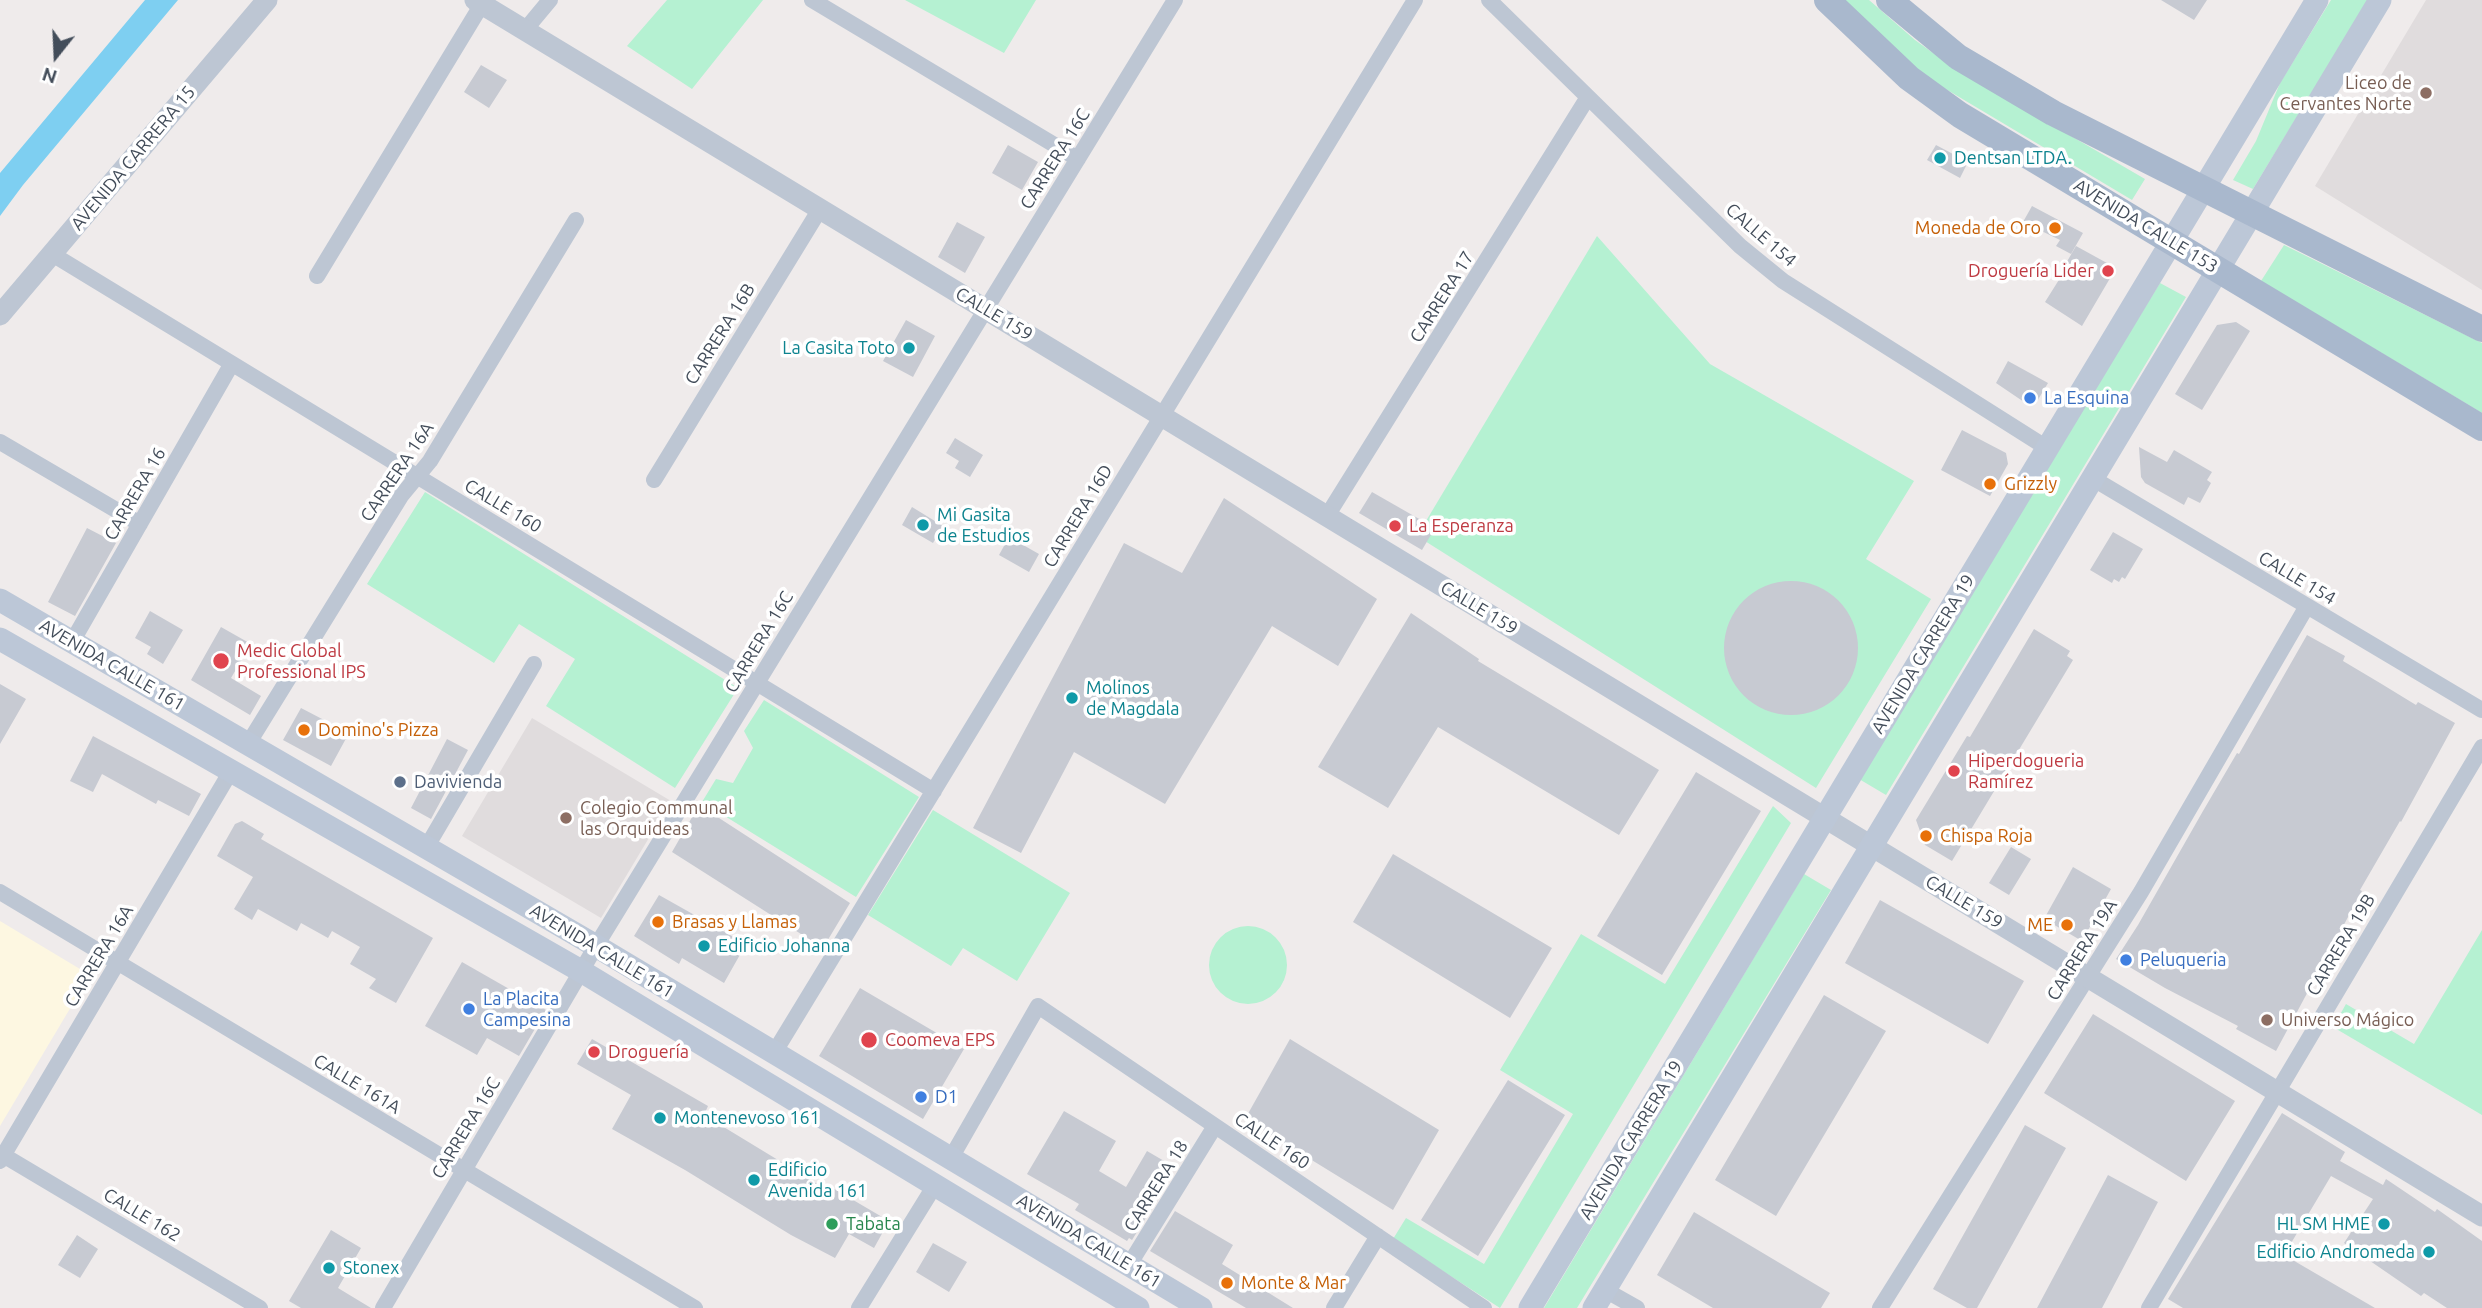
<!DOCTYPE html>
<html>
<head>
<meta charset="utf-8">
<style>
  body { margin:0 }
  #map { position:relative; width:2482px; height:1308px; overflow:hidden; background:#efebeb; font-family:Ubuntu,sans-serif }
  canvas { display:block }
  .north { position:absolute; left:21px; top:21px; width:70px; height:70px; -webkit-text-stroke:5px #fff; paint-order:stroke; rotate:198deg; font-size:19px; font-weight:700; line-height:28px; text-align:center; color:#434d5a }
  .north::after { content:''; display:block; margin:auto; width:24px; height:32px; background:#434d5a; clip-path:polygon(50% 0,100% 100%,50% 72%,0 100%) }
</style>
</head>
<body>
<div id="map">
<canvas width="2482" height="1308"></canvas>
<div class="north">N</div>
</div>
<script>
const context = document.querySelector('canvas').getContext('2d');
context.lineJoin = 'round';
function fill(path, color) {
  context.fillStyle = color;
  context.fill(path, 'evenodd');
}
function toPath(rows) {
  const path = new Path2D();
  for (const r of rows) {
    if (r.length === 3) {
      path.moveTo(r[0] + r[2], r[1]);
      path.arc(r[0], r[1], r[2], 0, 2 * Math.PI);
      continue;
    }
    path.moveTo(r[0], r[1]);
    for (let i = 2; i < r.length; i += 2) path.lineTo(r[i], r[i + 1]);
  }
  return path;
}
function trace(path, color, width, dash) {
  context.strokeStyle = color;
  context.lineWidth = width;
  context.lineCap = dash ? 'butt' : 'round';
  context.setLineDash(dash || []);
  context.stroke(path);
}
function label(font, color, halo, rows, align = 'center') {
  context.font = font + ' Ubuntu,sans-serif';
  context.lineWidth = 7;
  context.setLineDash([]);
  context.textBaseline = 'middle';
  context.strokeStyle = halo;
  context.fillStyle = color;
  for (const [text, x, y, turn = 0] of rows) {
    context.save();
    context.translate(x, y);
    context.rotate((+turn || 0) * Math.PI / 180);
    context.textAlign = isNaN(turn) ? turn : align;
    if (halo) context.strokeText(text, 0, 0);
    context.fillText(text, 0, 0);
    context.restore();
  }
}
fill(toPath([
  [0,921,90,975,0,1126]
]), '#fdf7e1');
fill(toPath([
  [2426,0,2482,0,2482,290,2315,186],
  [532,718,671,801,601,918,462,836]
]), '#e0dcdd');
fill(toPath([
  [667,0,763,0,692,89,627,46],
  [905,0,1036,0,1004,53],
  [1840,0,1869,0,1915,40,1954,68,2145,179,2132,200,1944,88,1904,60],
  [2331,0,2368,0,2253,189,2233,180,2256,141,2280,83],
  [1597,236,1710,364,1914,481,1866,559,1931,599,1816,788,1417,536],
  [2284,245,2482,343,2482,413,2261,281],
  [2160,283,2186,297,1886,795,1859,779,2032,490],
  [425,492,738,688,675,788,546,706,575,659,519,624,494,663,367,584],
  [764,700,919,797,856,897,702,802,716,779,733,783,753,748,744,731],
  [1773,806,1791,823,1500,1308,1393,1239,1406,1218,1484,1264,1573,1114,1500,1070,1581,934,1665,984],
  [933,810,1070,893,1017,981,963,948,951,966,868,915],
  [1804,874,1831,890,1577,1308,1544,1308],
  [1248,965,39],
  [2482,930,2482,1115,2333,1027,2346,1004,2414,1044]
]), '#b5f1d2');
fill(toPath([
  [145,0,178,0,23,185,0,216,0,173]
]), '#7ecff1');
fill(toPath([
  [2161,0,2207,0,2194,20],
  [481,65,507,80,489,108,464,92],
  [1008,145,1038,162,1022,190,992,173],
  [1936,145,1968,162,1960,178,1927,160],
  [2032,206,2083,233,2071,254,2056,246,2060,240,2023,222],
  [957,222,985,237,965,273,938,257],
  [2076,246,2116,268,2082,326,2045,302,2067,267,2065,265],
  [906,320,935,336,913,377,883,361],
  [2236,322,2250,331,2202,410,2175,394,2217,325],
  [2008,361,2048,383,2036,403,2024,402,1996,383],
  [1962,430,2006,453,2008,464,1990,496,1941,470],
  [955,438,983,455,970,477,955,468,959,461,946,453],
  [2139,447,2167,462,2174,450,2212,472,2207,480,2211,483,2200,503,2188,497,2184,505,2145,483,2141,477],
  [1372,492,1435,528,1422,550,1359,513],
  [1224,498,1377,599,1338,666,1272,626,1165,804,1074,752,1021,853,973,828,1124,543,1182,573],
  [912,507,943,526,933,543,902,525],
  [87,528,116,543,75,616,48,602],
  [2113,532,2143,549,2125,579,2122,577,2119,582,2114,579,2112,583,2090,570],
  [1009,537,1039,554,1029,572,999,555],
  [1791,648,67],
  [150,611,183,630,163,664,147,654,151,647,135,638],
  [1411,613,1479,659,1478,661,1659,770,1619,835,1438,727,1388,808,1318,767],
  [221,627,251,644,231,678,261,696,250,715,191,680],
  [2034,629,2070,651,2067,656,2073,660,1952,861,1925,845,1916,820,1967,736,1970,737],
  [2307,635,2345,656,2343,661,2380,683,2416,705,2418,702,2455,723,2401,822,2400,821,2360,890,2362,891,2276,1051,2236,1029,2238,1026,2165,988,2116,959,2138,925,2203,811,2237,753,2239,754],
  [0,684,26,699,0,744],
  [301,708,349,733,331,766,283,740],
  [93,736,201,794,189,816,158,800,156,804,102,774,93,792,70,781],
  [447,739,468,750,431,819,411,808],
  [1696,772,1761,811,1662,975,1597,936],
  [699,805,850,903,823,948,672,852],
  [242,821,264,834,261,839,433,938,396,1003,369,988,376,979,350,964,360,947,332,931,328,938,301,923,297,931,258,909,252,920,234,909,253,877,217,856,235,824],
  [2011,847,2031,859,2009,895,1989,883],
  [1393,854,1552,948,1510,1018,1353,922],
  [2073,867,2111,889,2082,941,2044,919],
  [659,895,746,944,724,983,682,958,679,964,634,936],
  [1880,900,2024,981,1988,1044,1845,963],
  [462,962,546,1010,519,1056,487,1038,477,1055,425,1026],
  [860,988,964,1049,923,1119,819,1056],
  [1824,995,1886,1031,1776,1216,1715,1180],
  [2093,1014,2235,1101,2186,1181,2044,1093],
  [592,1039,708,1106,704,1115,829,1191,831,1187,889,1221,874,1248,849,1234,835,1258,791,1235,685,1170,612,1129,631,1095,577,1064],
  [1290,1039,1439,1130,1393,1210,1245,1119],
  [1508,1080,1565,1115,1478,1256,1421,1220],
  [1064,1111,1116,1141,1099,1171,1126,1187,1147,1151,1171,1165,1152,1197,1157,1200,1132,1240,1129,1238,1127,1241,1075,1210,1079,1204,1027,1174],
  [2282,1113,2345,1152,2340,1161,2383,1185,2386,1179,2435,1212,2437,1209,2482,1241,2482,1308,2447,1308,2424,1293,2421,1296,2344,1243,2373,1199,2331,1176,2284,1255,2375,1308,2183,1308,2168,1299],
  [2025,1125,2066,1148,1977,1308,1967,1308,1933,1289],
  [2108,1175,2158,1202,2102,1308,2037,1308],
  [1175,1211,1233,1245,1222,1264,1293,1308,1246,1308,1150,1251],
  [1694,1212,1830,1293,1821,1308,1713,1308,1657,1275],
  [331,1230,361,1248,338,1288,371,1308,301,1308,289,1301],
  [77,1235,98,1249,80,1278,58,1265],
  [933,1243,967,1262,949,1292,916,1272]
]), '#c7cad2');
trace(toPath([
  [812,0,1078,159],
  [1489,0,1740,246,1783,281,2047,448],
  [525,30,550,0],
  [52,254,934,791],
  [317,276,482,4],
  [0,442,140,524],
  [2092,478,2482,710],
  [654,480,820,209],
  [1327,516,1588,97],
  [72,642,231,365],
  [248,744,401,496,430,461,576,220],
  [426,848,534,664],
  [0,892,695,1308],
  [774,1053,1415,0],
  [3,1155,260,1308],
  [951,1158,1038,1006,1484,1308],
  [0,1161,231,771],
  [1129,1265,1215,1126],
  [1605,1290,1637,1308],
  [383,1308,596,946,1175,0],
  [859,1308,935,1185],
  [1334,1308,1378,1236],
  [1880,1308,2141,892,2307,606],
  [2149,1308,2482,747]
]), '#bdc6d3', 16);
trace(toPath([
  [475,0,2482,1216],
  [0,315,267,0]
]), '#bdc6d3', 21);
trace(toPath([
  [0,600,596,946,1201,1308],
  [0,639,581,971,1138,1308],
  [1530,1308,2317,0],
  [1594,1308,2380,0]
]), '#bcc7d7', 23);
trace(toPath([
  [1827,0,1909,78,1960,115,2482,428],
  [1889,0,1958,57,2053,113,2482,329]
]), '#a9b8cd', 26);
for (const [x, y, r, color] of [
  [2426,93,7,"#8d6e63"],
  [1940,158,7,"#0f9aa8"],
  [2055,228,7,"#e8710a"],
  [2108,271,7,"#e0444e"],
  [909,348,7,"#0f9aa8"],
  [2030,398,7,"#3f7fe0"],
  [1990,484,7,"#e8710a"],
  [923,525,7,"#0f9aa8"],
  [1395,526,7,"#e0444e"],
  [221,661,9,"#e0444e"],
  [1072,698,7,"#0f9aa8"],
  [304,730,7,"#e8710a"],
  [1954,771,7,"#e0444e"],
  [400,782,7,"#5c6f8a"],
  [566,818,7,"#8d6e63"],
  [1926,836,7,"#e8710a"],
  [658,922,7,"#e8710a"],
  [2067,925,7,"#e8710a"],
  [704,946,7,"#0f9aa8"],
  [2126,960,7,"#3f7fe0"],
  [469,1009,7,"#3f7fe0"],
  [2267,1020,7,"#8d6e63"],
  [869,1040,9,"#e0444e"],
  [594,1052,7,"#e0444e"],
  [921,1097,7,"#3f7fe0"],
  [660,1118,7,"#0f9aa8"],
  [754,1180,7,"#0f9aa8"],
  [832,1224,7,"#2e9e5b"],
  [2384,1224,7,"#0f9aa8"],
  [2429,1252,7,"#0f9aa8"],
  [329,1268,7,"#0f9aa8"],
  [1227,1283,7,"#e8710a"]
]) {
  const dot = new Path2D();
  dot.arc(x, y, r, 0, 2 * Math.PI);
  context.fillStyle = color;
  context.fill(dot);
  trace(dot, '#fff', 2.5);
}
label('18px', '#785e54', '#fff', [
  ["Liceo de",2412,83,"right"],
  ["Cervantes Norte",2412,104,"right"],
  ["Colegio Communal",580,808],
  ["las Orquideas",580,829],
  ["Universo Mágico",2281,1020]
], 'left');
label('18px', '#434d5a', '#fff', [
  ["AVENIDA CARRERA 15",133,158,-50],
  ["CARRERA 16C",1055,159,-58],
  ["AVENIDA CALLE 153",2146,226,31],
  ["CALLE 154",1761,235,41],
  ["CARRERA 17",1442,297,-58],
  ["CALLE 159",994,314,31],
  ["CARRERA 16B",720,334,-58],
  ["CARRERA 16A",397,472,-56],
  ["CARRERA 16",135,494,-60],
  ["CALLE 160",503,506,31],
  ["CARRERA 16D",1078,516,-59],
  ["CALLE 154",2297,578,31],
  ["CALLE 159",1479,608,31],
  ["CARRERA 16C",759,642,-59],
  ["AVENIDA CARRERA 19",1923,654,-59],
  ["AVENIDA CALLE 161",112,665,30],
  ["CALLE 159",1964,902,31],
  ["CARRERA 19B",2341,945,-59],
  ["CARRERA 19A",2082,950,-58],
  ["AVENIDA CALLE 161",602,951,31],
  ["CARRERA 16A",99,956,-59],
  ["CALLE 161A",357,1084,31],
  ["CARRERA 16C",466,1128,-59],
  ["AVENIDA CARRERA 19",1631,1140,-59],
  ["CALLE 160",1272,1141,34],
  ["CARRERA 18",1156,1186,-58],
  ["CALLE 162",142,1215,31],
  ["AVENIDA CALLE 161",1089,1241,31]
]);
label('18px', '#0d838f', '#fff', [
  ["Dentsan LTDA.",1954,158],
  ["La Casita Toto",895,348,"right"],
  ["Mi Gasita",937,515],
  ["de Estudios",937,536],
  ["Molinos",1086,688],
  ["de Magdala",1086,709],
  ["Edificio Johanna",718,946],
  ["Montenevoso 161",674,1118],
  ["Edificio",768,1170],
  ["Avenida 161",768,1191],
  ["HL SM HME",2370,1224,"right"],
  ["Edificio Andromeda",2415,1252,"right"],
  ["Stonex",343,1268]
], 'left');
label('18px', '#c56008', '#fff', [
  ["Moneda de Oro",2041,228,"right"],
  ["Grizzly",2004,484],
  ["Domino's Pizza",318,730],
  ["Chispa Roja",1940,836],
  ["Brasas y Llamas",672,922],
  ["ME",2053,925,"right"],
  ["Monte & Mar",1241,1283]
], 'left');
label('18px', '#be3a42', '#fff', [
  ["Droguería Lider",2094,271,"right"],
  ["La Esperanza",1409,526],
  ["Medic Global",237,651],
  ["Professional IPS",237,672],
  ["Hiperdogueria",1968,761],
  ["Ramírez",1968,782],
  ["Coomeva EPS",885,1040],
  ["Droguería",608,1052]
], 'left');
label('18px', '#366cbe', '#fff', [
  ["La Esquina",2044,398],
  ["Peluqueria",2140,960],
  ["La Placita",483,999],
  ["Campesina",483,1020],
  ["D1",935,1097]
], 'left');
label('18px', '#4e5e75', '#fff', [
  ["Davivienda",414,782]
], 'left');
label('18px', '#27864d', '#fff', [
  ["Tabata",846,1224]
], 'left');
</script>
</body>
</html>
